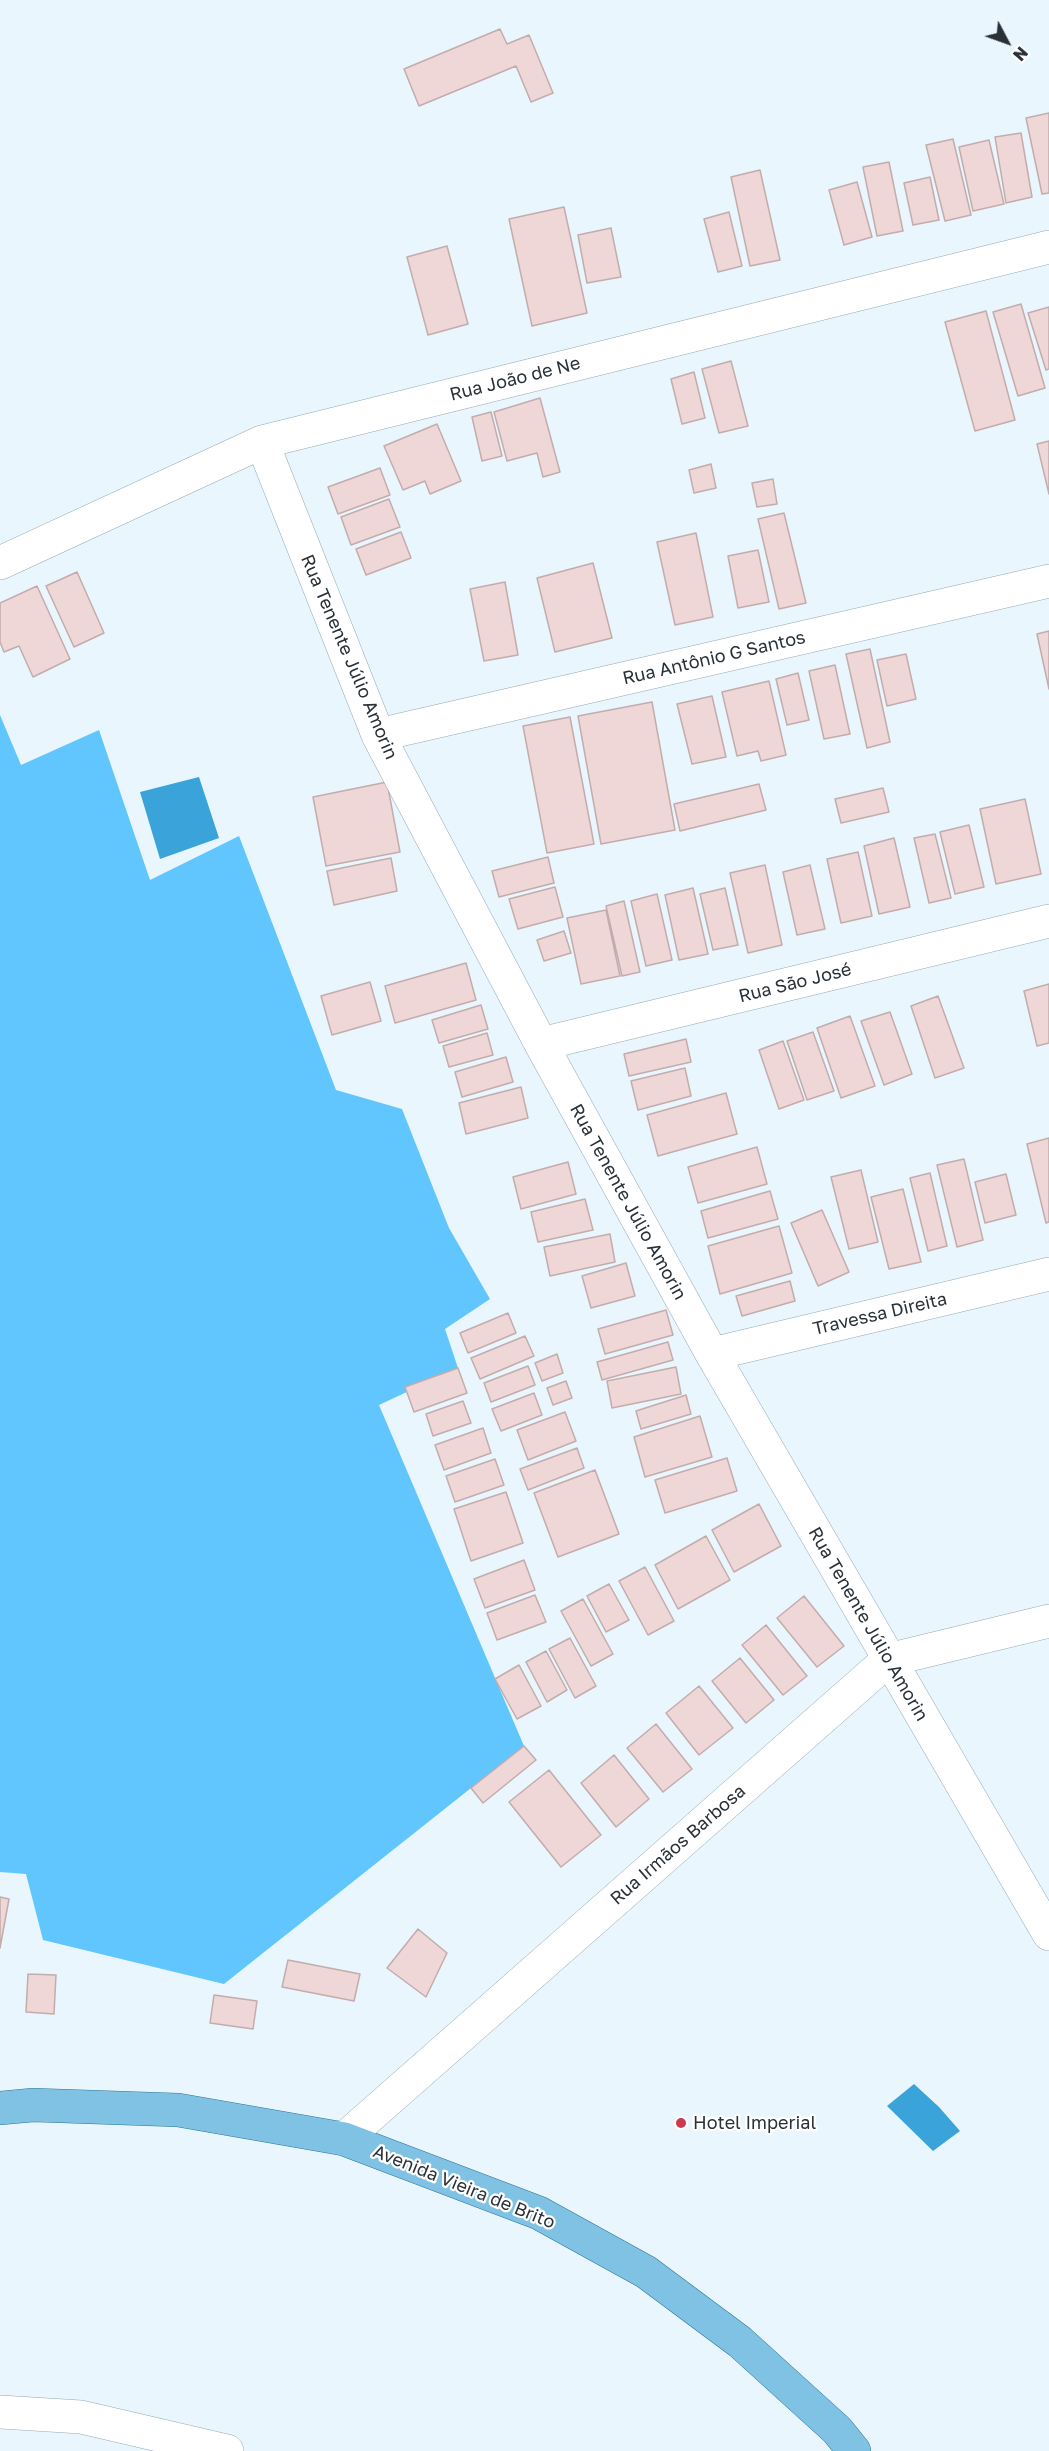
<!DOCTYPE html>
<html>
<head>
<meta charset="utf-8">
<style>
  body { margin:0 }
  #map { position:relative; width:1049px; height:2451px; overflow:hidden; background:#eaf6fe; font-family:"Golos Text",sans-serif }
  canvas { display:block }
  .north { position:absolute; left:977px; top:12px; width:60px; height:60px; -webkit-text-stroke:4px #fff; paint-order:stroke; rotate:131deg; font-size:16px; font-weight:700; line-height:24px; text-align:center; color:#293136 }
  .north::after { content:''; display:block; margin:auto; width:21px; height:27px; background:#293136; clip-path:polygon(50% 0,100% 100%,50% 72%,0 100%) }
</style>
</head>
<body>
<div id="map">
<canvas width="1049" height="2451"></canvas>
<div class="north">N</div>
</div>
<script>
const context = document.querySelector('canvas').getContext('2d');
context.lineJoin = 'round';
function fill(path, color) {
  context.fillStyle = color;
  context.fill(path, 'evenodd');
}
function toPath(rows) {
  const path = new Path2D();
  for (const r of rows) {
    path.moveTo(r[0], r[1]);
    for (let i = 2; i < r.length; i += 2) path.lineTo(r[i], r[i + 1]);
  }
  return path;
}
function trace(path, color, width, dash) {
  context.strokeStyle = color;
  context.lineWidth = width;
  context.lineCap = dash ? 'butt' : 'round';
  context.setLineDash(dash || []);
  context.stroke(path);
}
function label(font, color, halo, rows, align = 'center') {
  context.font = font + ' "Golos Text",sans-serif';
  context.lineWidth = 4.5;
  context.setLineDash([]);
  context.textBaseline = 'middle';
  context.strokeStyle = halo;
  context.fillStyle = color;
  for (const [text, x, y, turn = 0] of rows) {
    context.save();
    context.translate(x, y);
    context.rotate((+turn || 0) * Math.PI / 180);
    context.textAlign = isNaN(turn) ? turn : align;
    if (halo) context.strokeText(text, 0, 0);
    context.fillText(text, 0, 0);
    context.restore();
  }
}
fill(toPath([
  [0,715,21,765,99,730,150,880,239,836,336,1090,402,1109,449,1228,490,1299,445,1329,458,1368,379,1405,524,1746,224,1984,43,1940,26,1874,0,1872]
]), '#61c6fd');
fill(toPath([
  [199,777,219,838,160,859,140,792],
  [914,2084,939,2107,960,2131,933,2151,887,2106]
]), '#3aa3d9');
const building = toPath([
  [500,29,507,44,529,35,553,93,531,102,516,66,419,106,404,69,500,29],
  [1049,113,1049,193,1042,194,1026,118,1049,113],
  [1021,133,1032,197,1006,203,995,137,1021,133],
  [953,139,971,215,945,221,926,145,953,139],
  [989,140,1004,204,973,211,959,147,989,140],
  [889,162,903,231,877,236,863,167,889,162],
  [760,170,780,260,750,266,731,177,760,170],
  [930,177,939,220,913,225,904,183,930,177],
  [857,182,872,237,844,245,829,190,857,182],
  [564,207,587,313,532,326,509,219,564,207],
  [729,212,742,266,718,272,704,219,729,212],
  [611,228,621,277,587,283,578,235,611,228],
  [447,246,468,324,428,335,407,257,447,246],
  [1021,304,1045,388,1018,396,993,312,1021,304],
  [1049,307,1049,369,1046,370,1028,313,1049,307],
  [986,311,1015,420,975,431,945,322,986,311],
  [731,361,748,426,719,433,702,369,731,361],
  [694,372,705,418,682,424,671,379,694,372],
  [540,398,560,472,543,477,537,453,507,461,494,412,540,398],
  [491,412,502,456,482,461,472,417,491,412],
  [437,424,461,481,430,494,425,481,403,490,384,446,437,424],
  [1049,441,1049,494,1037,444,1049,441],
  [711,464,716,488,694,493,689,470,711,464],
  [380,468,390,495,338,514,328,487,380,468],
  [773,479,777,504,757,507,752,483,773,479],
  [389,499,400,527,351,545,341,517,389,499],
  [784,513,806,603,779,609,758,519,784,513],
  [401,532,411,558,366,575,356,549,401,532],
  [696,533,713,617,675,625,657,542,696,533],
  [758,550,769,602,738,608,728,556,758,550],
  [593,563,612,638,555,652,537,578,593,563],
  [77,572,104,633,74,647,46,586,77,572],
  [505,582,518,655,484,661,470,589,505,582],
  [37,586,70,659,33,677,19,646,4,652,0,642,0,603,37,586],
  [1049,631,1049,689,1037,634,1049,631],
  [870,649,890,742,867,748,846,654,870,649],
  [906,654,916,699,887,706,877,660,906,654],
  [835,665,850,734,824,739,809,671,835,665],
  [798,673,809,720,787,725,776,679,798,673],
  [769,681,786,755,761,761,758,751,737,756,722,692,769,681],
  [712,696,726,757,692,764,677,704,712,696],
  [652,702,675,830,601,844,578,716,652,702],
  [570,717,594,844,547,853,523,726,570,717],
  [387,782,400,852,326,866,313,797,387,782],
  [759,784,766,810,680,831,674,804,759,784],
  [883,788,889,812,841,823,835,799,883,788],
  [1025,799,1041,874,996,884,980,809,1025,799],
  [969,825,984,887,955,894,940,832,969,825],
  [935,834,951,898,929,903,914,838,935,834],
  [894,838,910,907,879,914,864,846,894,838],
  [858,852,872,916,841,923,827,859,858,852],
  [548,857,554,883,499,897,492,871,548,857],
  [391,858,397,891,334,905,327,871,391,858],
  [765,865,782,945,748,953,730,873,765,865],
  [810,865,825,929,797,935,783,872,810,865],
  [555,887,563,917,518,929,509,899,555,887],
  [693,888,708,954,679,960,665,895,693,888],
  [725,888,738,945,713,950,700,894,725,888],
  [657,894,672,960,646,966,631,901,657,894],
  [624,901,640,972,622,976,606,906,624,901],
  [606,910,620,976,581,984,567,918,606,910],
  [564,931,571,953,544,961,537,940,564,931],
  [466,963,476,1000,395,1023,385,986,466,963],
  [370,982,381,1021,332,1035,321,996,370,982],
  [1049,984,1049,1043,1037,1046,1024,991,1049,984],
  [938,996,964,1068,935,1078,911,1006,938,996],
  [481,1005,488,1029,439,1043,432,1020,481,1005],
  [890,1012,912,1074,884,1085,861,1021,890,1012],
  [850,1016,875,1086,841,1098,817,1028,850,1016],
  [813,1032,834,1091,807,1100,787,1041,813,1032],
  [487,1033,493,1055,449,1067,443,1046,487,1033],
  [686,1039,691,1062,629,1076,624,1054,686,1039],
  [783,1041,804,1100,779,1109,759,1050,783,1041],
  [506,1057,513,1082,462,1097,455,1072,506,1057],
  [685,1068,691,1096,638,1110,631,1081,685,1068],
  [521,1087,528,1118,466,1134,459,1103,521,1087],
  [726,1093,737,1134,658,1156,647,1115,726,1093],
  [1049,1138,1049,1222,1046,1223,1027,1144,1049,1138],
  [757,1147,767,1184,698,1203,688,1167,757,1147],
  [964,1159,983,1240,957,1247,937,1165,964,1159],
  [568,1162,576,1194,521,1209,513,1177,568,1162],
  [861,1170,878,1242,849,1249,831,1177,861,1170],
  [930,1173,947,1246,928,1251,910,1178,930,1173],
  [1006,1174,1016,1215,985,1223,975,1182,1006,1174],
  [903,1189,921,1262,889,1269,871,1197,903,1189],
  [770,1191,778,1219,708,1238,701,1211,770,1191],
  [585,1199,593,1230,538,1242,531,1212,585,1199],
  [822,1210,849,1272,818,1286,791,1223,822,1210],
  [779,1226,792,1273,720,1294,708,1246,779,1226],
  [610,1234,615,1262,550,1276,544,1247,610,1234],
  [626,1263,635,1296,591,1308,582,1276,626,1263],
  [790,1281,795,1301,742,1316,736,1296,790,1281],
  [666,1310,673,1335,605,1354,598,1329,666,1310],
  [508,1313,516,1333,468,1353,460,1333,508,1313],
  [525,1336,534,1356,480,1379,471,1358,525,1336],
  [668,1342,673,1360,602,1380,597,1362,668,1342],
  [557,1354,563,1373,542,1381,535,1363,557,1354],
  [528,1366,535,1385,491,1402,484,1383,528,1366],
  [676,1367,681,1394,612,1408,607,1381,676,1367],
  [458,1368,467,1393,414,1412,405,1387,458,1368],
  [566,1381,572,1398,553,1405,547,1388,566,1381],
  [534,1393,542,1415,501,1431,492,1409,534,1393],
  [686,1395,691,1414,641,1429,636,1411,686,1395],
  [463,1401,471,1423,433,1436,426,1414,463,1401],
  [565,1412,576,1441,528,1460,517,1430,565,1412],
  [700,1416,712,1457,645,1477,634,1437,700,1416],
  [483,1428,491,1453,444,1470,435,1445,483,1428],
  [577,1448,584,1468,528,1490,520,1469,577,1448],
  [727,1458,737,1491,665,1513,655,1480,727,1458],
  [495,1459,504,1485,455,1502,446,1476,495,1459],
  [595,1470,619,1534,558,1557,534,1493,595,1470],
  [506,1492,523,1543,471,1561,454,1509,506,1492],
  [759,1504,781,1546,734,1572,712,1530,759,1504],
  [706,1536,730,1580,678,1609,655,1565,706,1536],
  [524,1560,535,1590,485,1608,474,1579,524,1560],
  [645,1567,674,1621,648,1635,619,1581,645,1567],
  [609,1584,629,1620,606,1632,587,1596,609,1584],
  [535,1595,546,1622,497,1640,487,1613,535,1595],
  [804,1596,844,1646,817,1667,777,1618,804,1596],
  [583,1599,613,1654,591,1666,561,1611,583,1599],
  [766,1625,807,1676,783,1695,742,1645,766,1625],
  [570,1638,596,1686,575,1698,549,1649,570,1638],
  [546,1651,567,1690,547,1702,526,1662,546,1651],
  [740,1658,774,1700,746,1723,712,1681,740,1658],
  [519,1665,541,1706,517,1719,495,1679,519,1665],
  [699,1686,733,1728,699,1755,666,1713,699,1686],
  [656,1724,692,1769,663,1792,627,1748,656,1724],
  [524,1746,536,1760,483,1803,471,1788,524,1746],
  [614,1755,649,1799,616,1827,581,1783,614,1755],
  [549,1770,601,1835,561,1867,509,1802,549,1770],
  [0,1897,9,1899,0,1948,0,1897],
  [418,1929,447,1953,426,1997,387,1968,418,1929],
  [288,1960,360,1974,354,2001,282,1987,288,1960],
  [28,1974,56,1975,54,2014,26,2012,28,1974],
  [214,1995,257,2001,253,2029,210,2023,214,1995]
]);
fill(building, '#f0d7d7');
trace(building, '#c3acac', 1.5);
const minor = toPath([
  [262,442,378,735,541,1044,712,1354,1049,1934],
  [0,563,262,442,1049,247],
  [378,735,1049,581],
  [541,1044,1049,921],
  [712,1354,1049,1274],
  [344,2139,888,1660,1049,1621],
  [0,2412,81,2417,227,2451]
]);
const major = toPath([
  [0,2108,33,2105,178,2110,344,2139,539,2213,646,2272,740,2342,837,2430,854,2451]
]);
trace(minor, '#96a9b5', 34);
trace(major, '#2b759a', 34);
trace(minor, '#fff', 33);
trace(major, '#80c2e3', 33);
for (const [x, y, r, color] of [
  [681,2123,6,"#ca394d"]
]) {
  const dot = new Path2D();
  dot.arc(x, y, r, 0, 2 * Math.PI);
  context.fillStyle = color;
  context.fill(dot);
  trace(dot, '#fff', 2);
}
label('18px', '#293136', '#fff', [
  ["Rua João de Ne",515,379,-14],
  ["Rua Tenente Júlio Amorin",349,657,67],
  ["Rua Antônio G Santos",714,658,-13],
  ["Rua São José",795,983,-14],
  ["Rua Tenente Júlio Amorin",628,1202,61],
  ["Travessa Direita",880,1314,-13],
  ["Rua Tenente Júlio Amorin",868,1624,60],
  ["Rua Irmãos Barbosa",678,1845,-41],
  ["Avenida Vieira de Brito",464,2187,22]
]);
label('18px', '#293136', '#fff', [
  ["Hotel Imperial",693,2123]
], 'left');
</script>
</body>
</html>
